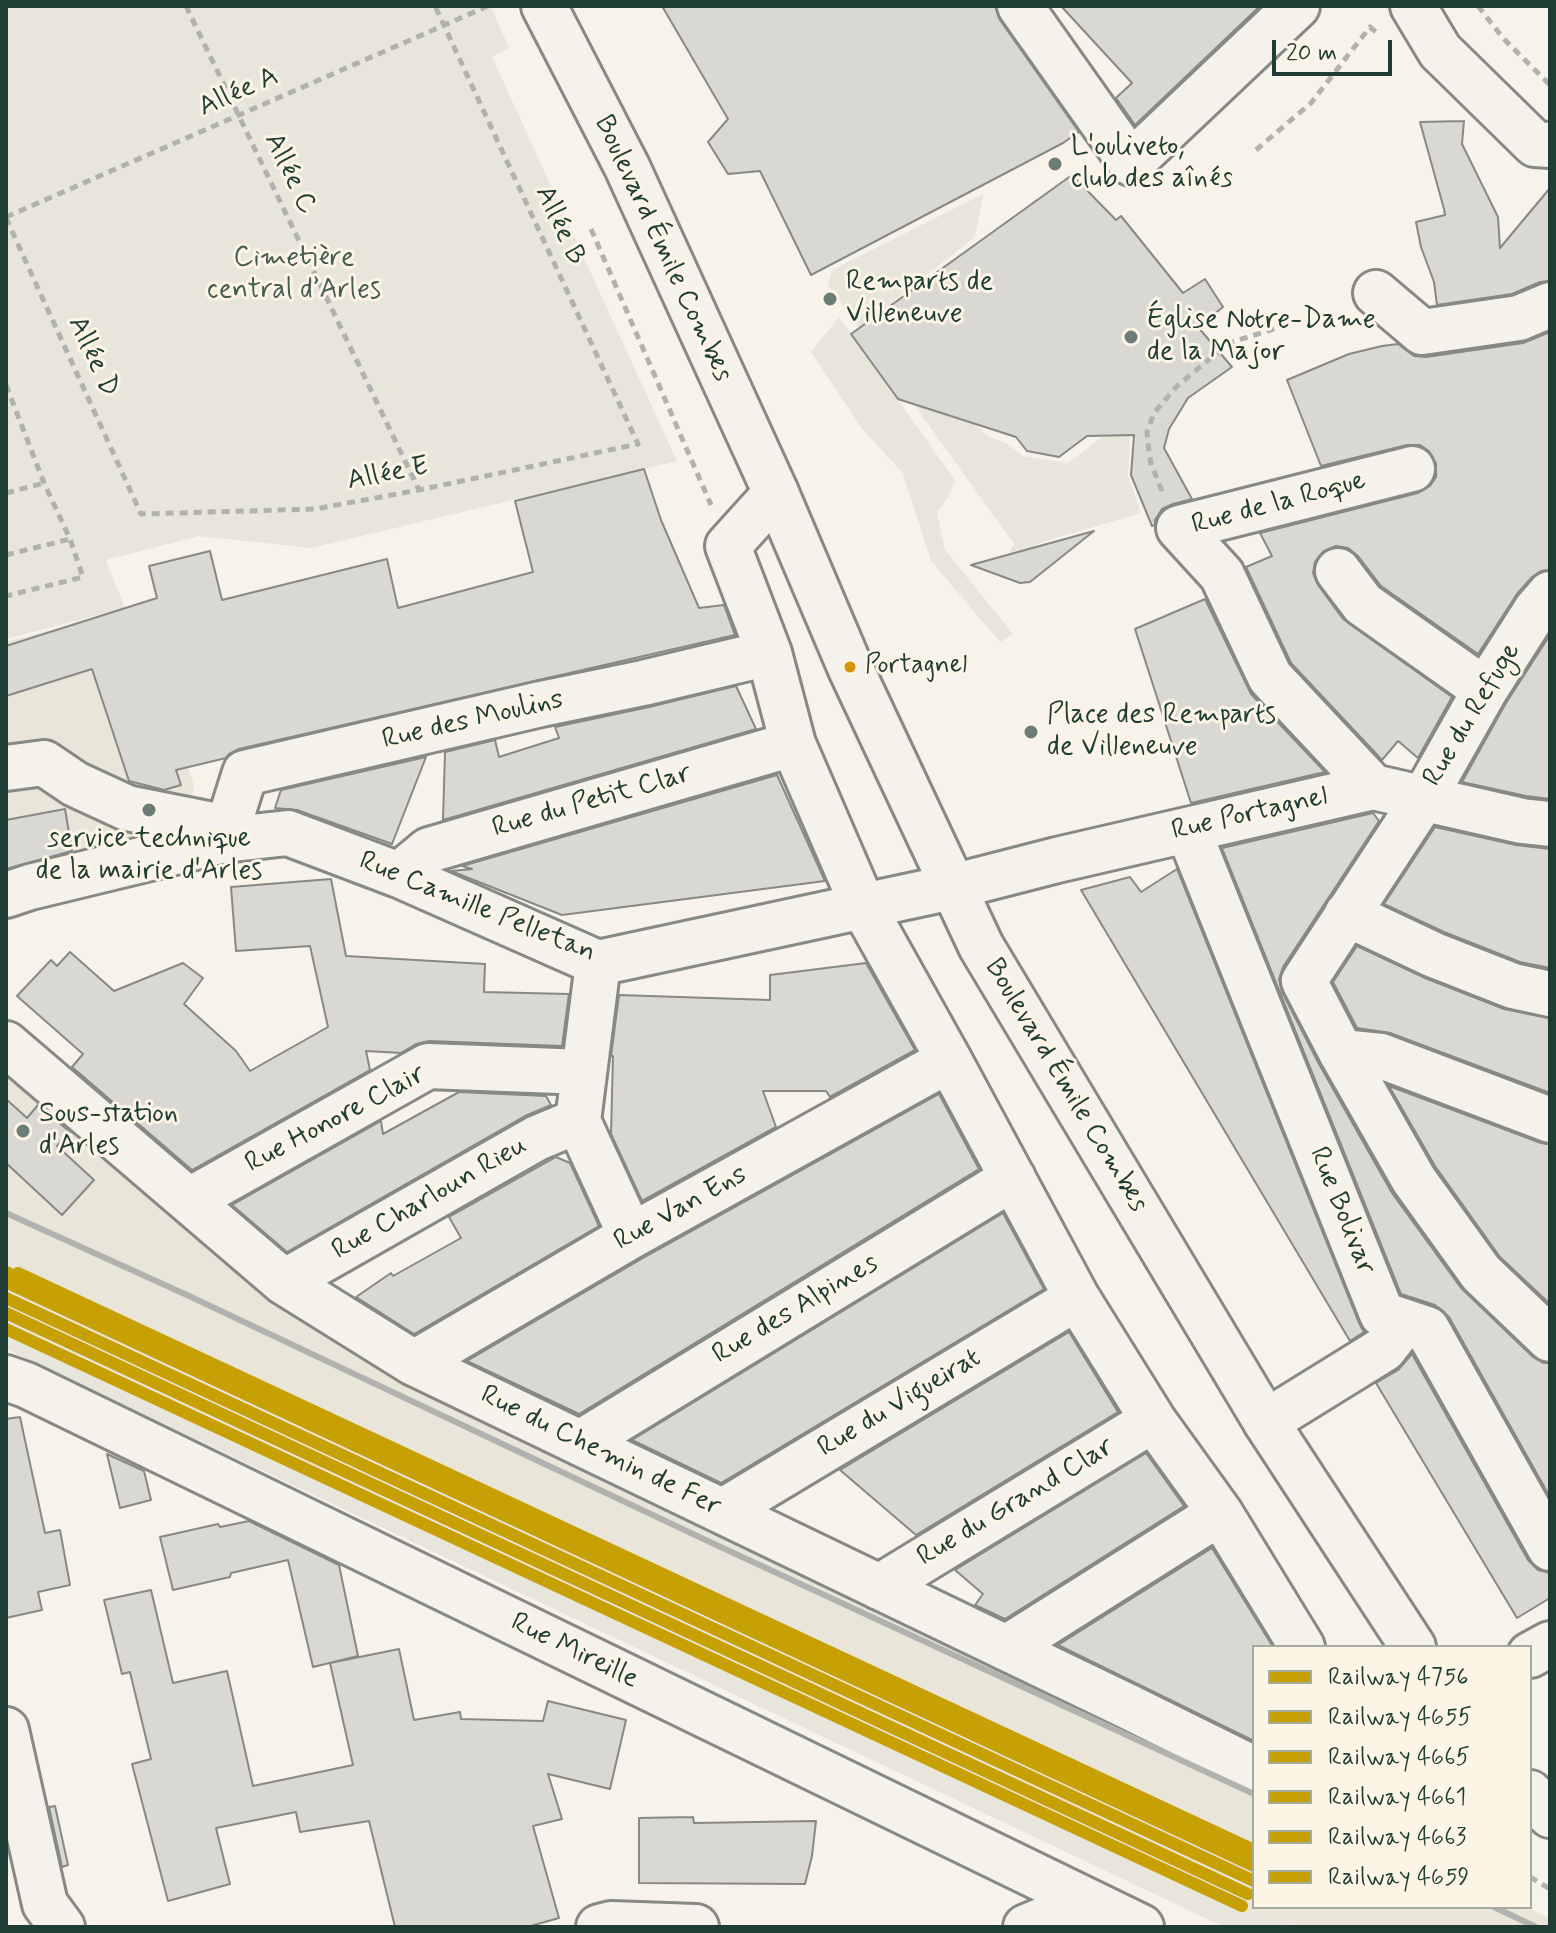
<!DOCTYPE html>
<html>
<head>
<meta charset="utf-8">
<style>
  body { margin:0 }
  #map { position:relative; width:1556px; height:1933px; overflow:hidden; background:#f7f3ea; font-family:Mynerve,sans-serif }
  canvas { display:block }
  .frame { position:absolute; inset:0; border:8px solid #1f3d34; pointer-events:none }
  .legend { position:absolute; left:1252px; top:1645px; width:280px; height:264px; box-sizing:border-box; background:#fcf5e5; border:2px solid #a4ab9e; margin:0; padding:10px 14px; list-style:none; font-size:24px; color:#1f3d34 }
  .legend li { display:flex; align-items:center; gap:16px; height:40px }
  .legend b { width:40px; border:2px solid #a4ab9e }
  .scale { position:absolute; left:1272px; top:40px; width:120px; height:36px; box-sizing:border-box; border:4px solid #1f3d34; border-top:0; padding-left:10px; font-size:24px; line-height:28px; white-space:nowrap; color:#1f3d34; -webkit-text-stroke:6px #fcf5e5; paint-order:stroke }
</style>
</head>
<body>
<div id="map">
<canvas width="1556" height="1933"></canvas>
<div class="frame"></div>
<ul class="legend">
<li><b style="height:10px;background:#c6a005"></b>Railway 4756</li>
<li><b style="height:10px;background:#c6a005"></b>Railway 4655</li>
<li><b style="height:10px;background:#c6a005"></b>Railway 4665</li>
<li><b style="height:10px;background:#c6a005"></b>Railway 4661</li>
<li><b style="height:10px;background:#c6a005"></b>Railway 4663</li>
<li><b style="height:10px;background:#c6a005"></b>Railway 4659</li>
</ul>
<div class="scale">20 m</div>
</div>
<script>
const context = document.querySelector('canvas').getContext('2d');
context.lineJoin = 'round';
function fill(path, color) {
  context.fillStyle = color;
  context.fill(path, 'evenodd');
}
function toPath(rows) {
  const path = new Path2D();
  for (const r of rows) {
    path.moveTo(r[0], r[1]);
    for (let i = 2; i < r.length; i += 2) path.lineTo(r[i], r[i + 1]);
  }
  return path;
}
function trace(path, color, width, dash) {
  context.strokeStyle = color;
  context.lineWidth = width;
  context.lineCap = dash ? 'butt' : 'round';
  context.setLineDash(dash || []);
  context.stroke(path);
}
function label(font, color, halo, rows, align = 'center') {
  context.font = font + ' Mynerve,sans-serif';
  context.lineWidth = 6;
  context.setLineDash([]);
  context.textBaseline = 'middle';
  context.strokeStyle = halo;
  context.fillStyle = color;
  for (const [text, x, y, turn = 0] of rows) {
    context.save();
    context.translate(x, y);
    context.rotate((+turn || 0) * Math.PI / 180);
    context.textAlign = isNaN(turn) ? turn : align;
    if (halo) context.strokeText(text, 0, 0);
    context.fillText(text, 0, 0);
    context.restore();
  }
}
fill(toPath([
  [132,608,194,785,187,832,6,873,6,642],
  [6,1073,151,1199,283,1305,1254,1781,1254,1907,1526,1907,1550,1918,1550,1927,1295,1927,1066,1817,240,1434,6,1322]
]), '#e9e5d9');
fill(toPath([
  [6,6,491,6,509,48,492,57,677,461,311,548,199,536,106,560,125,608,6,639],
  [983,194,975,237,874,316,937,375,961,412,988,436,1008,444,1023,456,1068,463,1127,418,1131,420,1128,475,1141,513,1036,544,1035,551,1009,557,1009,553,1014,544,828,285,832,270],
  [839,317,955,480,949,496,937,513,945,550,1013,634,1000,642,931,561,903,473,862,429,811,352],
  [6,1322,240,1434,1066,1817,1295,1927,1224,1927,6,1349]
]), '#e8e5da');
const building = toPath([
  [662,6,995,6,1000,20,1079,132,1063,143,811,275,760,171,728,174,708,142,728,119,662,6],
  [1061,6,1260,6,1135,125,1116,98,1132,83,1061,6],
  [1464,121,1462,144,1498,217,1500,248,1550,188,1550,281,1540,282,1512,294,1437,305,1434,282,1421,247,1416,222,1445,215,1444,209,1420,122,1464,121],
  [1072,175,1116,220,1121,216,1183,293,1205,279,1223,307,1198,327,1232,367,1188,398,1169,429,1164,448,1192,499,1173,504,1162,509,1155,520,1155,525,1152,526,1131,475,1134,435,1087,436,1059,457,1027,451,1016,437,898,399,851,334,1072,175],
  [1550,332,1550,570,1541,571,1532,577,1517,594,1478,654,1381,586,1358,556,1348,548,1336,546,1324,551,1315,562,1313,573,1318,585,1343,619,1452,697,1418,758,1398,741,1382,760,1291,663,1246,567,1272,556,1260,533,1418,493,1430,486,1436,477,1436,464,1429,451,1420,445,1407,445,1321,466,1287,380,1349,354,1382,346,1398,344,1414,356,1426,357,1523,343,1550,332],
  [644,469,661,520,699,608,724,605,735,635,239,749,229,754,226,758,176,770,181,785,164,790,129,781,92,669,6,696,6,646,157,598,149,566,210,551,222,600,387,559,398,608,533,572,515,501,644,469],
  [1094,531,1030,582,1020,583,971,565,1094,531],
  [1205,599,1251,694,1325,772,1191,803,1135,629,1205,599],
  [1550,635,1550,799,1526,796,1462,782,1506,703,1550,635],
  [736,686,756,729,443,820,445,752,495,740,499,757,559,738,555,727,649,707,736,686],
  [426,757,392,844,297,810,275,808,281,790,426,757],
  [777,775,825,881,562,915,451,871,472,869,462,866,777,775],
  [65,809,72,851,6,869,6,820,65,809],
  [1373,813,1379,821,1283,967,1279,979,1282,992,1319,1064,1392,1193,1461,1288,1533,1357,1543,1363,1550,1363,1550,1497,1449,1317,1435,1305,1401,1294,1222,848,1373,813],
  [1435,827,1516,845,1550,849,1550,968,1520,962,1444,932,1384,904,1435,827],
  [1177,869,1359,1323,1364,1332,1350,1341,1081,890,1130,877,1141,892,1177,869],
  [331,879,346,956,485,964,484,992,569,994,562,1046,429,1041,416,1044,401,1053,366,1051,370,1070,192,1170,72,1067,83,1054,17,996,51,960,57,966,70,952,114,991,183,963,203,978,184,1004,236,1051,250,1071,328,1027,310,946,236,951,231,887,331,879],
  [1357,946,1425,978,1504,1009,1550,1018,1550,1093,1390,1033,1357,1028,1333,982,1357,946],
  [866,963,915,1050,830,1097,826,1091,763,1091,776,1127,642,1201,611,1134,613,1056,611,1056,619,995,770,1000,770,975,866,963],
  [1389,1086,1541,1143,1550,1144,1550,1304,1500,1257,1435,1166,1389,1086],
  [459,1092,546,1096,551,1105,525,1116,287,1252,232,1205,381,1121,383,1134,459,1092],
  [939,1094,979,1169,579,1414,467,1361,643,1258,939,1094],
  [6,1099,27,1118,38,1105,70,1132,57,1146,94,1180,62,1215,6,1163,6,1099],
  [556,1157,570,1163,599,1226,414,1334,356,1297,391,1273,393,1276,461,1238,449,1217,556,1157],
  [1003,1213,1044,1289,721,1483,632,1440,1003,1213],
  [1069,1332,1118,1412,916,1535,840,1470,1069,1332],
  [1412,1354,1528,1560,1538,1570,1550,1573,1550,1598,1517,1618,1376,1383,1398,1370,1412,1354],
  [20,1417,45,1533,60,1530,70,1585,38,1592,42,1610,6,1618,6,1419,20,1417],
  [1146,1453,1184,1506,1005,1619,975,1605,983,1594,955,1570,1146,1453],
  [107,1454,144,1471,151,1500,120,1508,107,1454],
  [249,1521,339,1565,358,1656,313,1667,288,1560,231,1573,230,1577,173,1590,160,1537,218,1524,220,1527,249,1521],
  [1212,1548,1273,1647,1254,1647,1254,1741,1058,1645,1212,1548],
  [151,1590,173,1683,227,1671,253,1786,353,1765,330,1663,399,1649,414,1720,460,1712,461,1719,543,1721,548,1701,626,1720,610,1789,548,1774,562,1819,533,1826,559,1918,527,1927,395,1927,369,1821,300,1832,296,1812,216,1828,230,1884,168,1901,132,1764,151,1759,130,1672,122,1674,104,1600,151,1590],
  [55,1806,68,1865,62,1867,49,1807,55,1806],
  [693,1817,694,1823,816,1821,812,1856,805,1884,639,1883,639,1818,693,1817]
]);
fill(building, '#dad8d2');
trace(building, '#868984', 2);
const minor = toPath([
  [1020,6,1131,163,1297,6],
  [1413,6,1440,51,1535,144,1550,145],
  [1376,293,1422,332,1519,318,1550,305],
  [776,493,728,546,769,653,793,744,863,906,949,1060,1077,1298,1153,1420,1220,1513,1302,1647],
  [1338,571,1363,604,1485,690],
  [1550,594,1536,610,1485,690,1424,798,1304,981,1341,1052,1414,1180,1481,1273,1550,1339],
  [6,768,44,763,75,784,127,808,228,828],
  [1373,787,1270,677,1222,575,1179,528,1412,469],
  [1188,830,1382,1314,1427,1329,1550,1548],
  [224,840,245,773,541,704,643,683,769,653],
  [399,875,429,850,793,744],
  [6,895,30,887,224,840,288,833,399,875,598,963,952,887,1057,860,1373,787,1522,821,1550,824],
  [1347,914,1434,955,1513,986,1550,994],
  [598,963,578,1121,631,1236],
  [6,1044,284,1282,414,1363,1129,1707,1254,1769],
  [1341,1052,1381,1056,1550,1120],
  [190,1200,428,1066,584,1072],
  [284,1282,537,1138,578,1121],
  [414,1363,631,1236,949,1060],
  [6,1378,26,1385,1141,1927],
  [1266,1422,1384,1349,1405,1322],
  [580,1443,1013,1178],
  [723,1511,1077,1298],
  [879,1587,1153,1420],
  [1006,1648,1220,1513],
  [1530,1655,1550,1644],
  [6,1730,45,1904,62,1927],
  [599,1927,611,1924,696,1927],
  [1026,1927,1086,1902]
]);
const major = toPath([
  [544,6,627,167,776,493,850,667,981,946,1266,1422,1413,1647],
  [1530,1793,1550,1815]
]);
trace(minor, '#868984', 50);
trace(major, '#868984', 50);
trace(toPath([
  [186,6,419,490],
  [1478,6,1503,38,1550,85],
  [1256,150,1311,103,1370,27,1377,33],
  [6,217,488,6],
  [6,218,141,514,315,509,419,490,638,444,435,6],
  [591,229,711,505],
  [6,385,44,483,70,539,83,577,6,596],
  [1162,491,1151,464,1149,452,1147,432,1154,413,1177,386,1229,343,1296,322],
  [6,493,44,483],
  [6,555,70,539],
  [1530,1877,1550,1889]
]), '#b0b2ad', 5, [8, 6]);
trace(minor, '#f5f2ec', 44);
trace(major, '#f5f2ec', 44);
trace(toPath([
  [6,1213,187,1295,712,1543,1254,1794],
  [1494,1907,1536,1927]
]), '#b0b2ad', 6);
trace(toPath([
  [6,1272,1254,1854]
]), '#c6a005', 12);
trace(toPath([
  [6,1298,1254,1881]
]), '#c6a005', 12);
trace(toPath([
  [6,1313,1248,1894]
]), '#c6a005', 12);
trace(toPath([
  [12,1285,1254,1866]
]), '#c6a005', 12);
trace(toPath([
  [6,1329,1242,1906]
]), '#c6a005', 12);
trace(toPath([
  [18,1273,1254,1850]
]), '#c6a005', 12);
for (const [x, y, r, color] of [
  [1055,164,8,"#6b7d74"],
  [830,299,8,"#6b7d74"],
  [1131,337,8,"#6b7d74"],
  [850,667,7,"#d79608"],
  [1031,732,8,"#6b7d74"],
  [149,810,8,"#6b7d74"],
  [23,1131,8,"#6b7d74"]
]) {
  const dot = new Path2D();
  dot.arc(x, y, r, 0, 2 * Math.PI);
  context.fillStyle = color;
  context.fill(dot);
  trace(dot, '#fcf5e5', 3);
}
label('26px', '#1f3d34', '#fcf5e5', [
  ["Portagnel",865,667]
], 'left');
label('28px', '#1f3d34', '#fcf5e5', [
  ["Allée A",239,93,-24],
  ["Allée C",289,174,64],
  ["Allée B",559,226,65],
  ["Boulevard Émile Combes",662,249,65],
  ["Allée D",92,357,65],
  ["Allée E",388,475,-11],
  ["Rue de la Roque",1279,504,-15],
  ["Rue du Refuge",1473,715,-59],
  ["Rue des Moulins",473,721,-13],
  ["Rue du Petit Clar",592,802,-16],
  ["Rue Portagnel",1250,815,-13],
  ["Rue Camille Pelletan",477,908,22],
  ["Boulevard Émile Combes",1065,1086,59],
  ["Rue Honore Clair",336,1120,-28],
  ["Rue Charloun Rieu",430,1199,-30],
  ["Rue Van Ens",681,1209,-29],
  ["Rue Bolivar",1341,1211,68],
  ["Rue des Alpines",796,1310,-31],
  ["Rue du Vigueirat",900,1404,-31],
  ["Rue du Chemin de Fer",600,1452,26],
  ["Rue du Grand Clar",1016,1503,-31],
  ["Rue Mireille",574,1652,26]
]);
label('28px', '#1f3d34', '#fcf5e5', [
  ["L'ouliveto,",1071,148],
  ["club des aînés",1071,180],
  ["Remparts de",846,283],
  ["Villeneuve",846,315],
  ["Église Notre-Dame",1147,321],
  ["de la Major",1147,353],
  ["Place des Remparts",1047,716],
  ["de Villeneuve",1047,748],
  ["service technique",149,840,"center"],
  ["de la mairie d'Arles",149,872,"center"],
  ["Sous-station",39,1115],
  ["d'Arles",39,1147]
], 'left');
label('28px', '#455c52', '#fcf5e5', [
  ["Cimetière",294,259],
  ["central d’Arles",294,291]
]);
</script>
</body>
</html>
